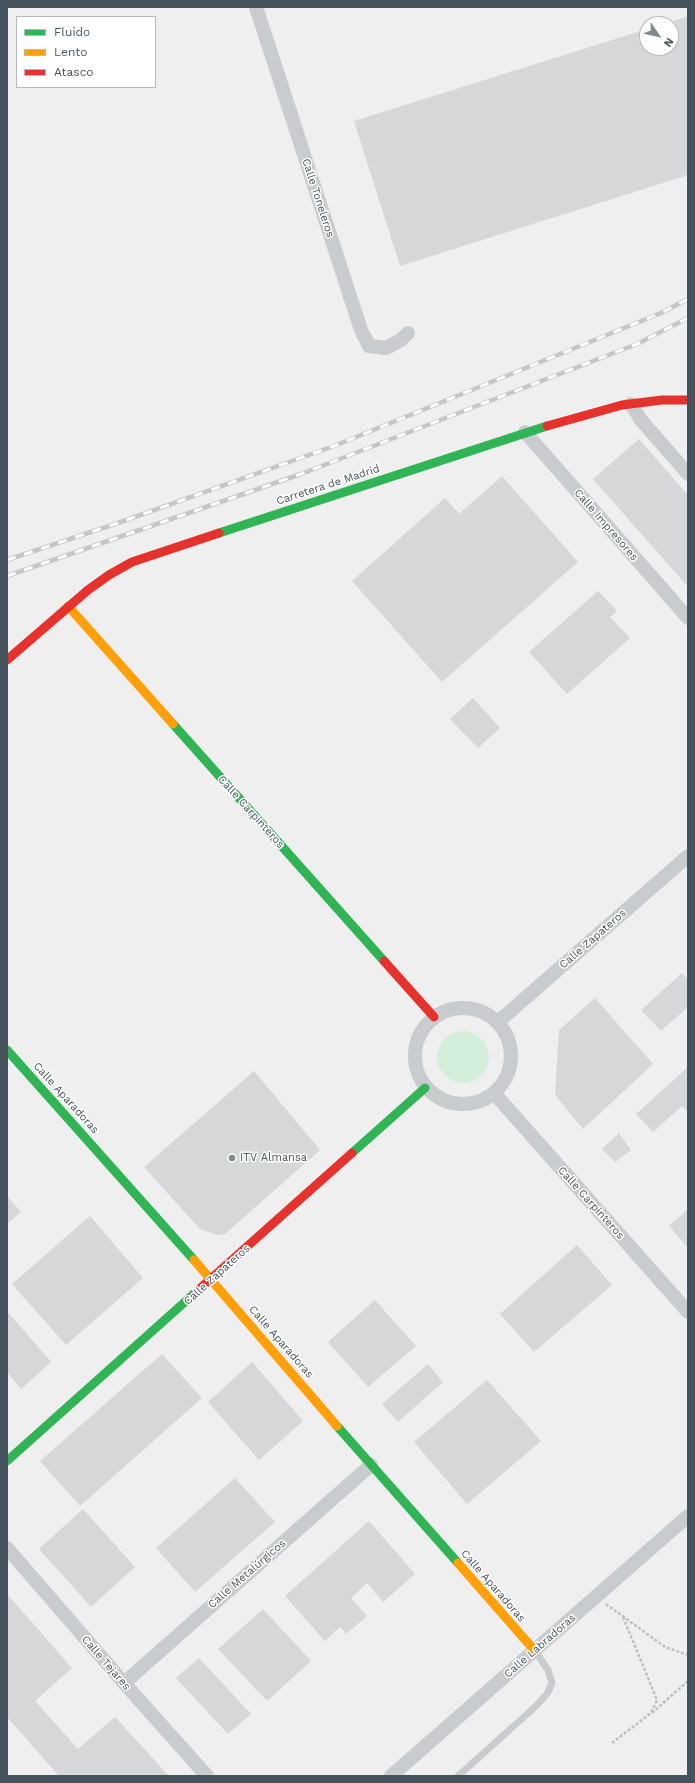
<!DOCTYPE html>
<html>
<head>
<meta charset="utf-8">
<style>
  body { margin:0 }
  #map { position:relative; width:695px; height:1783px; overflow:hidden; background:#f0efef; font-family:"Work Sans",sans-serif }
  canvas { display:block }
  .frame { position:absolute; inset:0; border:8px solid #46535c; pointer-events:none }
  .legend { position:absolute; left:16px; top:16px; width:140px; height:72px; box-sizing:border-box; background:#fff; border:1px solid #b5babe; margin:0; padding:5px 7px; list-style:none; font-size:12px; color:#46535c }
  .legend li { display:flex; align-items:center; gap:8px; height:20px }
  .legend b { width:20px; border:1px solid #b5babe }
  .north { position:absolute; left:639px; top:16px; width:40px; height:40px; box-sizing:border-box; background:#fff; border:1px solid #b5babe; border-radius:50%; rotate:124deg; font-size:11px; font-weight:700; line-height:16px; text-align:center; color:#46535c }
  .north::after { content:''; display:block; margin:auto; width:14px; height:18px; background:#828a8f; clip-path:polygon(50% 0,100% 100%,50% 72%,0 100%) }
</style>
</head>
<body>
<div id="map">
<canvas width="695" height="1783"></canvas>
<div class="frame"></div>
<ul class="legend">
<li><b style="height:5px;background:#30b455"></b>Fluido</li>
<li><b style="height:5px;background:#ff9f0a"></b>Lento</li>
<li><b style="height:5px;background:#e5322d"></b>Atasco</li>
</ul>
<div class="north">N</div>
</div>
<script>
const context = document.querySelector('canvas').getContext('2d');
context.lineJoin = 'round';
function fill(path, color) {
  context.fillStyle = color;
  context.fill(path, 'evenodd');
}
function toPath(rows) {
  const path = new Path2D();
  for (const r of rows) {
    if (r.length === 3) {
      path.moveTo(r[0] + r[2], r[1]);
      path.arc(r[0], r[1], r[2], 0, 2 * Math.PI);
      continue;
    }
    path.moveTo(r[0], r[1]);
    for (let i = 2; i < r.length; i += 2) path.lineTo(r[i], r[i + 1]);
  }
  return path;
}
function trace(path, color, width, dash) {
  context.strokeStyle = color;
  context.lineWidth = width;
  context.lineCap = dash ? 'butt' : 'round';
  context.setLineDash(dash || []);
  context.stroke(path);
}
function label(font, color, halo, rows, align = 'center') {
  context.font = font + ' "Work Sans",sans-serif';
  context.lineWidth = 3;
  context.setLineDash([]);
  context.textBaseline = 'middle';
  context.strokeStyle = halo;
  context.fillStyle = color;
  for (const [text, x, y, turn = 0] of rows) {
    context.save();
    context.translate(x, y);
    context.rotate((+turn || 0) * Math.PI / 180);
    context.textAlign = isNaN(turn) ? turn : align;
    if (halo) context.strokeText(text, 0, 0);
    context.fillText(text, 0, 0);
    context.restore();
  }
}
fill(toPath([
  [463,1057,26]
]), '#d3efdc');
fill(toPath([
  [688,16,688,175,400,266,354,121,647,29,647,48,671,48,671,22],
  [639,439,688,495,688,587,593,479],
  [502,476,578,562,442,682,352,581,445,498,459,514],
  [598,591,617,611,610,617,630,638,567,694,529,652],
  [473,698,500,728,478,748,450,719],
  [682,973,688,980,688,1007,661,1031,641,1010],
  [595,998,653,1064,583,1129,555,1095,559,1030],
  [688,1067,688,1112,682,1106,653,1132,636,1114],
  [254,1071,320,1150,225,1234,217,1235,200,1229,144,1167],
  [619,1133,631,1150,615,1162,602,1149],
  [7,1196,21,1212,7,1224],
  [688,1209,688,1248,669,1226],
  [90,1216,143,1278,66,1345,12,1284],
  [577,1245,612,1285,534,1352,500,1314],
  [375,1300,416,1346,368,1387,328,1342],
  [7,1311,51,1362,21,1389,7,1372],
  [162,1354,202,1398,80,1506,40,1461],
  [252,1362,303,1421,259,1460,208,1402],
  [428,1364,443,1382,398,1422,382,1404],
  [487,1380,541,1441,467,1504,414,1442],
  [235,1478,275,1522,195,1592,156,1548],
  [83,1509,135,1567,91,1607,39,1549],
  [369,1521,415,1574,383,1602,367,1583,351,1598,367,1616,346,1634,340,1627,325,1641,285,1596],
  [7,1594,72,1668,35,1701,78,1749,115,1717,169,1776,59,1776,7,1717],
  [263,1609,311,1661,267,1701,218,1649],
  [199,1658,251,1714,228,1734,176,1678]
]), '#d6d7d8');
trace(toPath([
  [606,1604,665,1647,688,1655],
  [652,1713,688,1681],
  [612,1743,651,1713,657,1700,623,1617]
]), '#b7c3bf', 2.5, [3, 2]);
trace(toPath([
  [458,1776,535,1707,547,1694,552,1683,548,1670,535,1651]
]), '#c9ccce', 7);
trace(toPath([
  [256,7,361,330,369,346,386,348,401,340,408,333],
  [631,404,641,420,688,474],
  [525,432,688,618],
  [463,1056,48],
  [498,1022,688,856],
  [494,1093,688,1312],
  [7,1548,124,1683,207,1776],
  [124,1683,371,1465],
  [391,1776,688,1516]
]), '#c9ccce', 14);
trace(toPath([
  [219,533,547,426],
  [173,724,384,961],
  [7,1050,194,1260],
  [352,1153,425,1088],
  [337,1426,458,1563],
  [7,1461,196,1292]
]), '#30b455', 9);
trace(toPath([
  [68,606,173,724],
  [194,1260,337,1426],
  [458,1563,535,1651]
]), '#ff9f0a', 9);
trace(toPath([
  [547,426,622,405,662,400,688,400],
  [7,660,88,590,109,575,132,562,219,533],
  [384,961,434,1017],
  [196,1292,352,1153]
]), '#e5322d', 9);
const rail = toPath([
  [7,560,118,523,334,446,661,313,688,299],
  [7,576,301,474,637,344,688,318]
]);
trace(rail, '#c4c6c8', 4.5);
trace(rail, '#fff', 3, [9]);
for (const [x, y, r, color] of [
  [232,1158,4,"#828a8f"]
]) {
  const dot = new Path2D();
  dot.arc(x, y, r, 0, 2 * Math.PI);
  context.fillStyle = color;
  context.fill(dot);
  trace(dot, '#fff', 1.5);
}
label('11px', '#46535c', '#fff', [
  ["Calle Toneleros",318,198,72],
  ["Carretera de Madrid",328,485,-18],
  ["Calle Impresores",606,525,49],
  ["Calle Carpinteros",251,812,48],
  ["Calle Zapateros",593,939,-41],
  ["Calle Aparadoras",66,1098,48],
  ["Calle Carpinteros",591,1203,48],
  ["Calle Zapateros",217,1275,-42],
  ["Calle Aparadoras",281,1342,49],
  ["Calle Metalúrgicos",247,1574,-41],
  ["Calle Aparadoras",493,1586,49],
  ["Calle Labradoras",540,1646,-41],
  ["Calle Tejares",106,1663,49]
]);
label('11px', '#46535c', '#fff', [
  ["ITV Almansa",240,1158]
], 'left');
</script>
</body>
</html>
